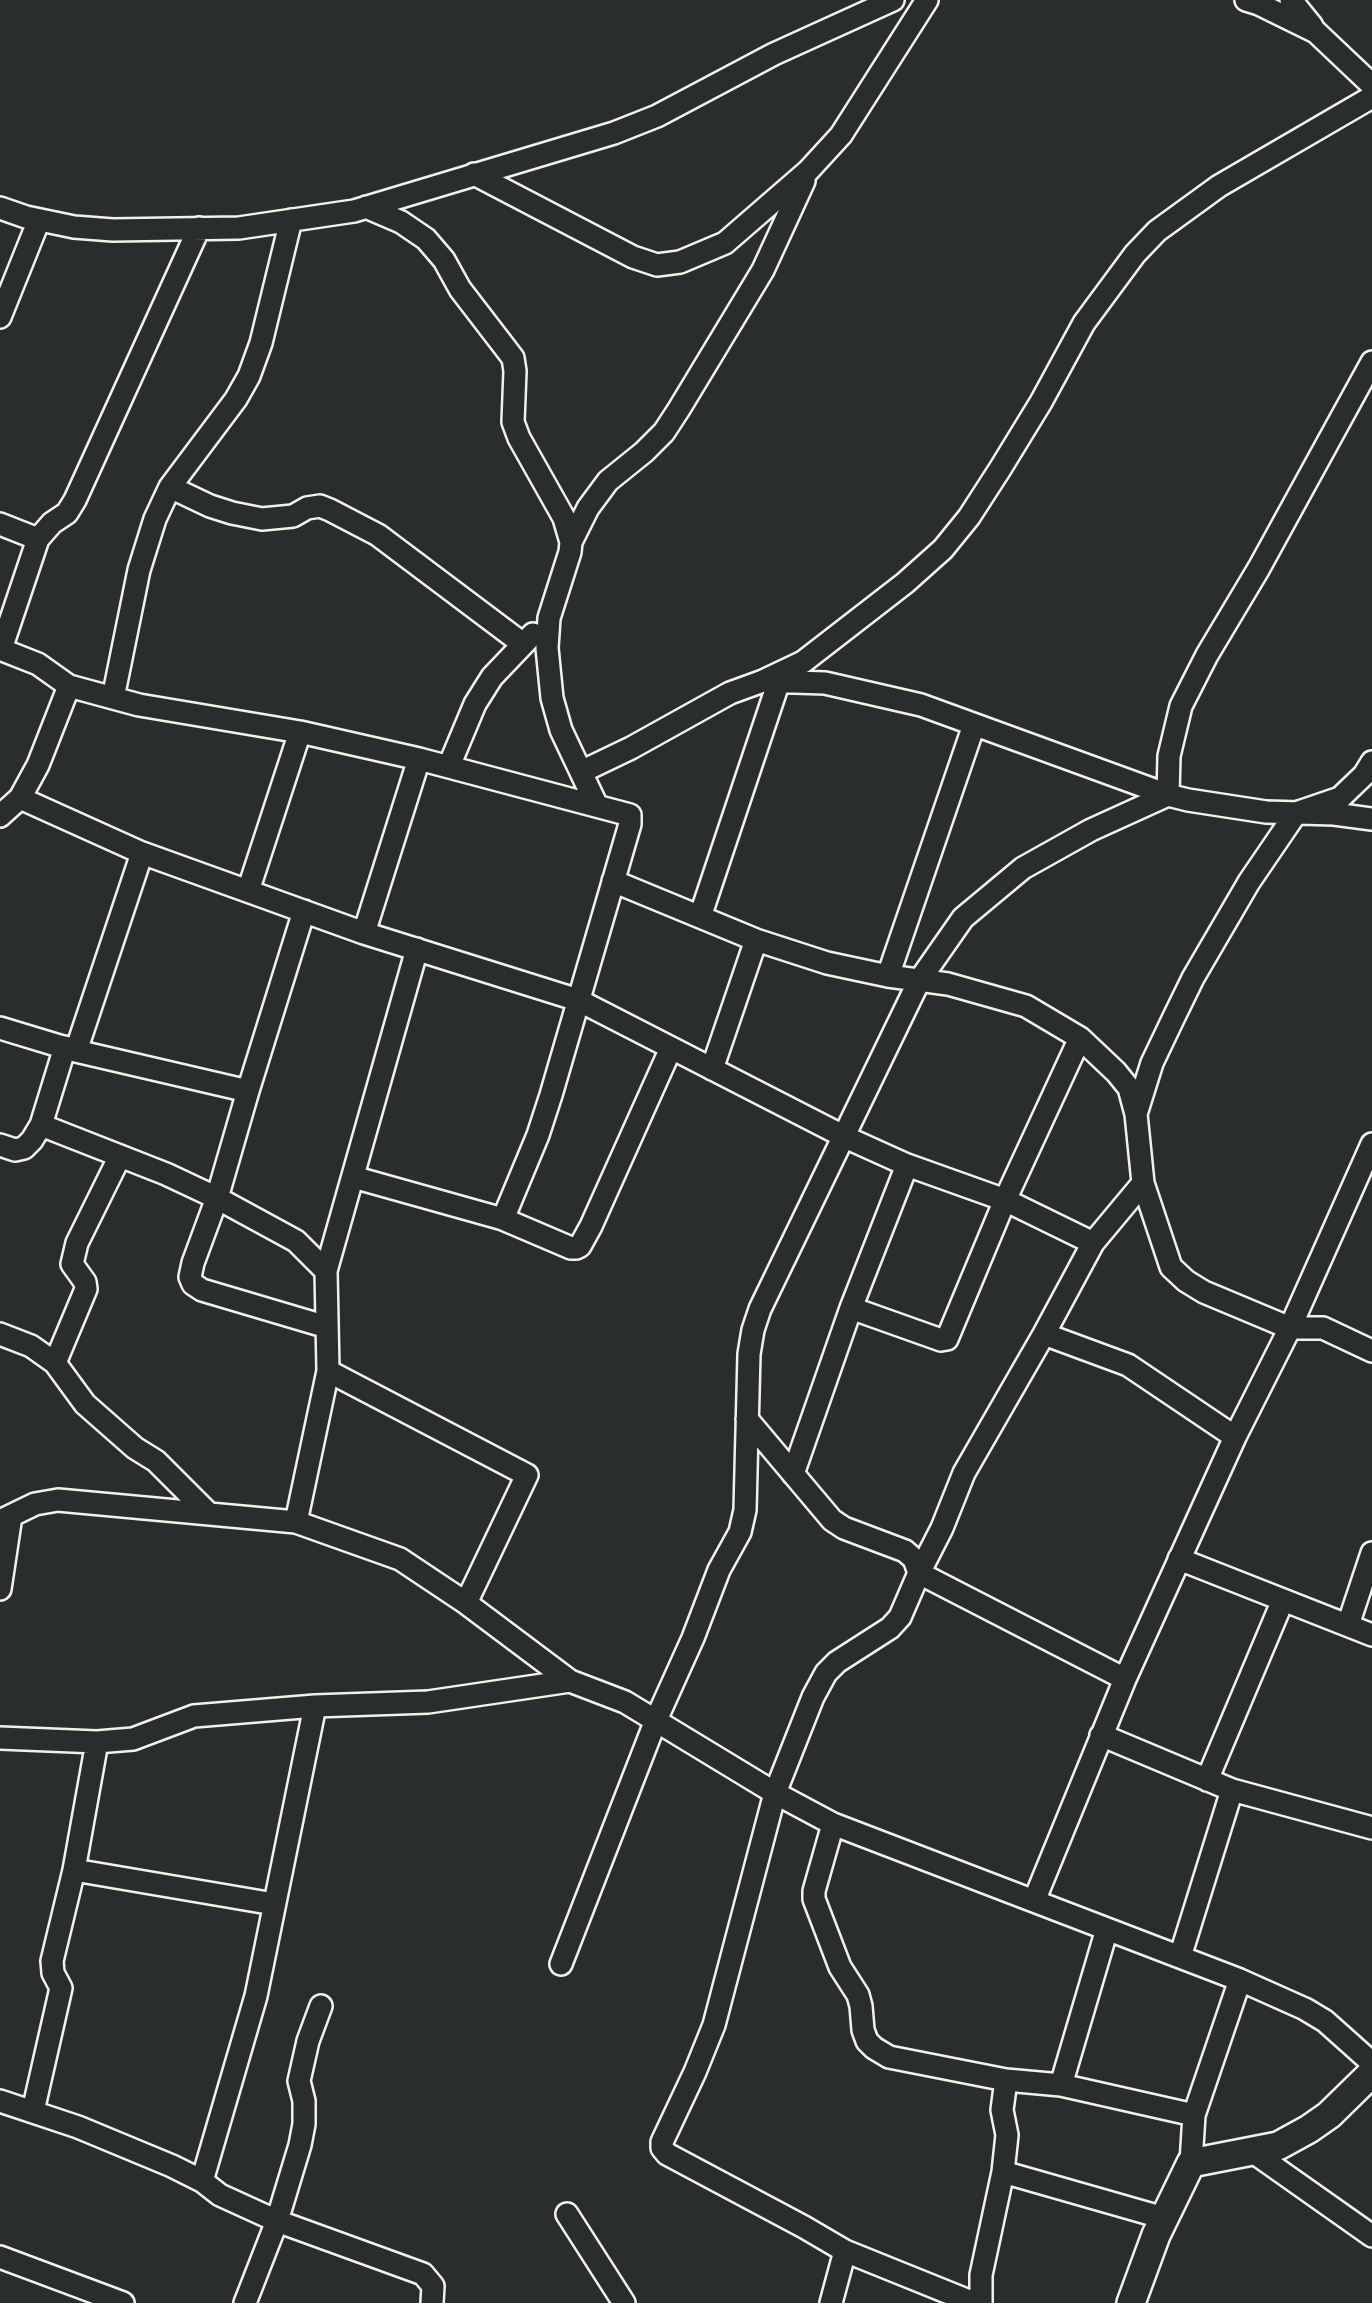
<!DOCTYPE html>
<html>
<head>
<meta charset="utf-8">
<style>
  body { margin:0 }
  canvas { display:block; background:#2a2d2e }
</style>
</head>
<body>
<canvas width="1372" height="2303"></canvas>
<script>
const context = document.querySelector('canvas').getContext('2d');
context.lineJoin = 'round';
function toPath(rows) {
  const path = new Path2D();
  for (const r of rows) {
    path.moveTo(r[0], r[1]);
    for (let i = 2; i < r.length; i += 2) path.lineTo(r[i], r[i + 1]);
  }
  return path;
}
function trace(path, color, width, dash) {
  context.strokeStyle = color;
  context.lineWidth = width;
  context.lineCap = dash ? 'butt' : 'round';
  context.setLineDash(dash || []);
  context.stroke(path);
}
const minor = toPath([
  [1246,0,1259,4,1316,32,1372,85],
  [1291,0,1312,26],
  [474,174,633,257,657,265,680,262,725,243,808,171,841,135,927,0],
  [366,207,401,222,426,239,444,260,460,289,513,358,515,371,513,422,519,438,564,518,571,542,570,552,549,618,547,648,552,698,561,730,597,806],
  [0,208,26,217,74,227,113,230,239,228,354,211,614,133,657,116,774,54,893,0],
  [0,317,39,220],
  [170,487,210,506,232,513,262,519,293,516,307,508,320,506,330,510,378,535,523,644],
  [0,524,38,539],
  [571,542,588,508,608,481,644,452,664,432,679,409,763,270,804,181],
  [0,649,38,664,69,686,139,705,300,732,419,759,630,815,630,824,551,1095,538,1135,503,1219],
  [1,649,38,539,52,523,67,513,75,500,199,228],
  [763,681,803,662,905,583,943,549,969,517,1000,469,1041,402,1084,323,1135,254,1157,231,1219,186,1372,97],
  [113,698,139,570,155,519,170,487,236,399,249,376,261,343,291,220],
  [449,766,475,704,492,677,533,634],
  [581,772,631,748,730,693,763,681,825,683,921,705,1168,795,1188,800,1266,812,1334,814,1372,819],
  [20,798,142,853,364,933,578,1000,845,1137,907,1165,1005,1200,1093,1243],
  [0,816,20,798,38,765,69,686],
  [613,881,756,940,827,963,888,976,948,984,1026,1006,1080,1038,1116,1072,1129,1088,1136,1114,1143,1183,1171,1267,1186,1281,1204,1292,1290,1328,1323,1328,1372,1351],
  [248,891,300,732],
  [304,911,248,1091,217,1198,193,1263,190,1277,193,1284,202,1290,327,1327],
  [700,917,779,681],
  [364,933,419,759],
  [888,976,974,725],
  [0,1028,76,1051,248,1091],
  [76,1051,142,853],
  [712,1069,756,940],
  [1136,1114,1152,1063,1173,1019,1193,978,1249,882,1296,813,1340,798,1364,775,1372,762],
  [41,1125,166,1174,217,1198,296,1241,326,1271],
  [0,1145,15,1150,24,1148,32,1140,41,1125,65,1047],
  [353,1177,503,1219,571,1248,576,1248,580,1246,591,1226,671,1048],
  [851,1308,941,1340,947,1339,1005,1200,1080,1038],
  [0,1334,31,1346,55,1363,85,1404,135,1448,156,1461,209,1514],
  [1044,1334,1128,1365,1235,1437],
  [55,1363,86,1289,85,1282,72,1264,77,1243,120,1156],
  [328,1371,527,1475,466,1603],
  [747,1419,832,1520,844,1528,905,1551,914,1559,919,1573,1125,1679],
  [793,1474,851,1308,907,1165],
  [0,1521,35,1504,58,1500,296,1522,400,1559,466,1603,570,1681],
  [296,1522,328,1371,326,1271,417,949],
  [1179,1559,1372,1635],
  [0,1589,11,1516],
  [1348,1625,1372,1553],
  [1101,1735,1232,1790,1372,1828],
  [0,1738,97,1742,133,1739,194,1716,315,1706,428,1702,570,1681,625,1702,775,1793,833,1824,1240,1980,1305,2009,1325,2021,1372,2063],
  [1207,1780,1283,1600],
  [833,1824,814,1891,814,1899,840,1967,858,1995,861,2006,863,2030,867,2041,874,2048,889,2057,1006,2080,1061,2085,1194,2115],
  [74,1870,274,1904],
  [1034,1901,1125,1679,1235,1437,1290,1328,1372,1144],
  [1180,1957,1232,1790],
  [561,1964,656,1720,693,1638,719,1570,740,1532,745,1510,749,1354,753,1330,760,1309,919,981,963,918,1023,868,1091,830,1168,795,1169,756,1181,706,1207,655,1259,568,1372,362],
  [1061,2085,1107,1929],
  [0,2101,78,2127,172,2166,202,2181,220,2195,277,2221,423,2274,433,2286,432,2303],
  [33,2111,61,1988,53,1973,52,1961,74,1870,97,1742],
  [1253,2152,1372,2236],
  [1191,2163,1194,2115,1240,1980],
  [1003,2172,1164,2218],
  [202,2181,256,1996,315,1706],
  [567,2214,624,2303],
  [0,2257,123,2303],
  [245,2303,277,2221,300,2145,304,2124,304,2101,299,2081,308,2041,321,2006],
  [831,2303,845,2251],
  [974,2303,845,2251,804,2227,667,2154,662,2148,662,2142,695,2072,714,2025,775,1793,813,1697,826,1673,837,1662,890,1628,900,1617,919,1573,942,1528,964,1473,1044,1334,1093,1243,1143,1183],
  [981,2303,981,2275,1003,2172,1007,2135,1002,2110,1006,2080]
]);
const tertiary = toPath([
  [1131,2303,1156,2235,1191,2163,1278,2146,1309,2129,1329,2115,1372,2073]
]);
trace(minor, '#f4f1e8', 26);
trace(tertiary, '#f4f1e8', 32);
trace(minor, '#2a2d2e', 21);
trace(tertiary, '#2a2d2e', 27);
</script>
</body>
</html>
